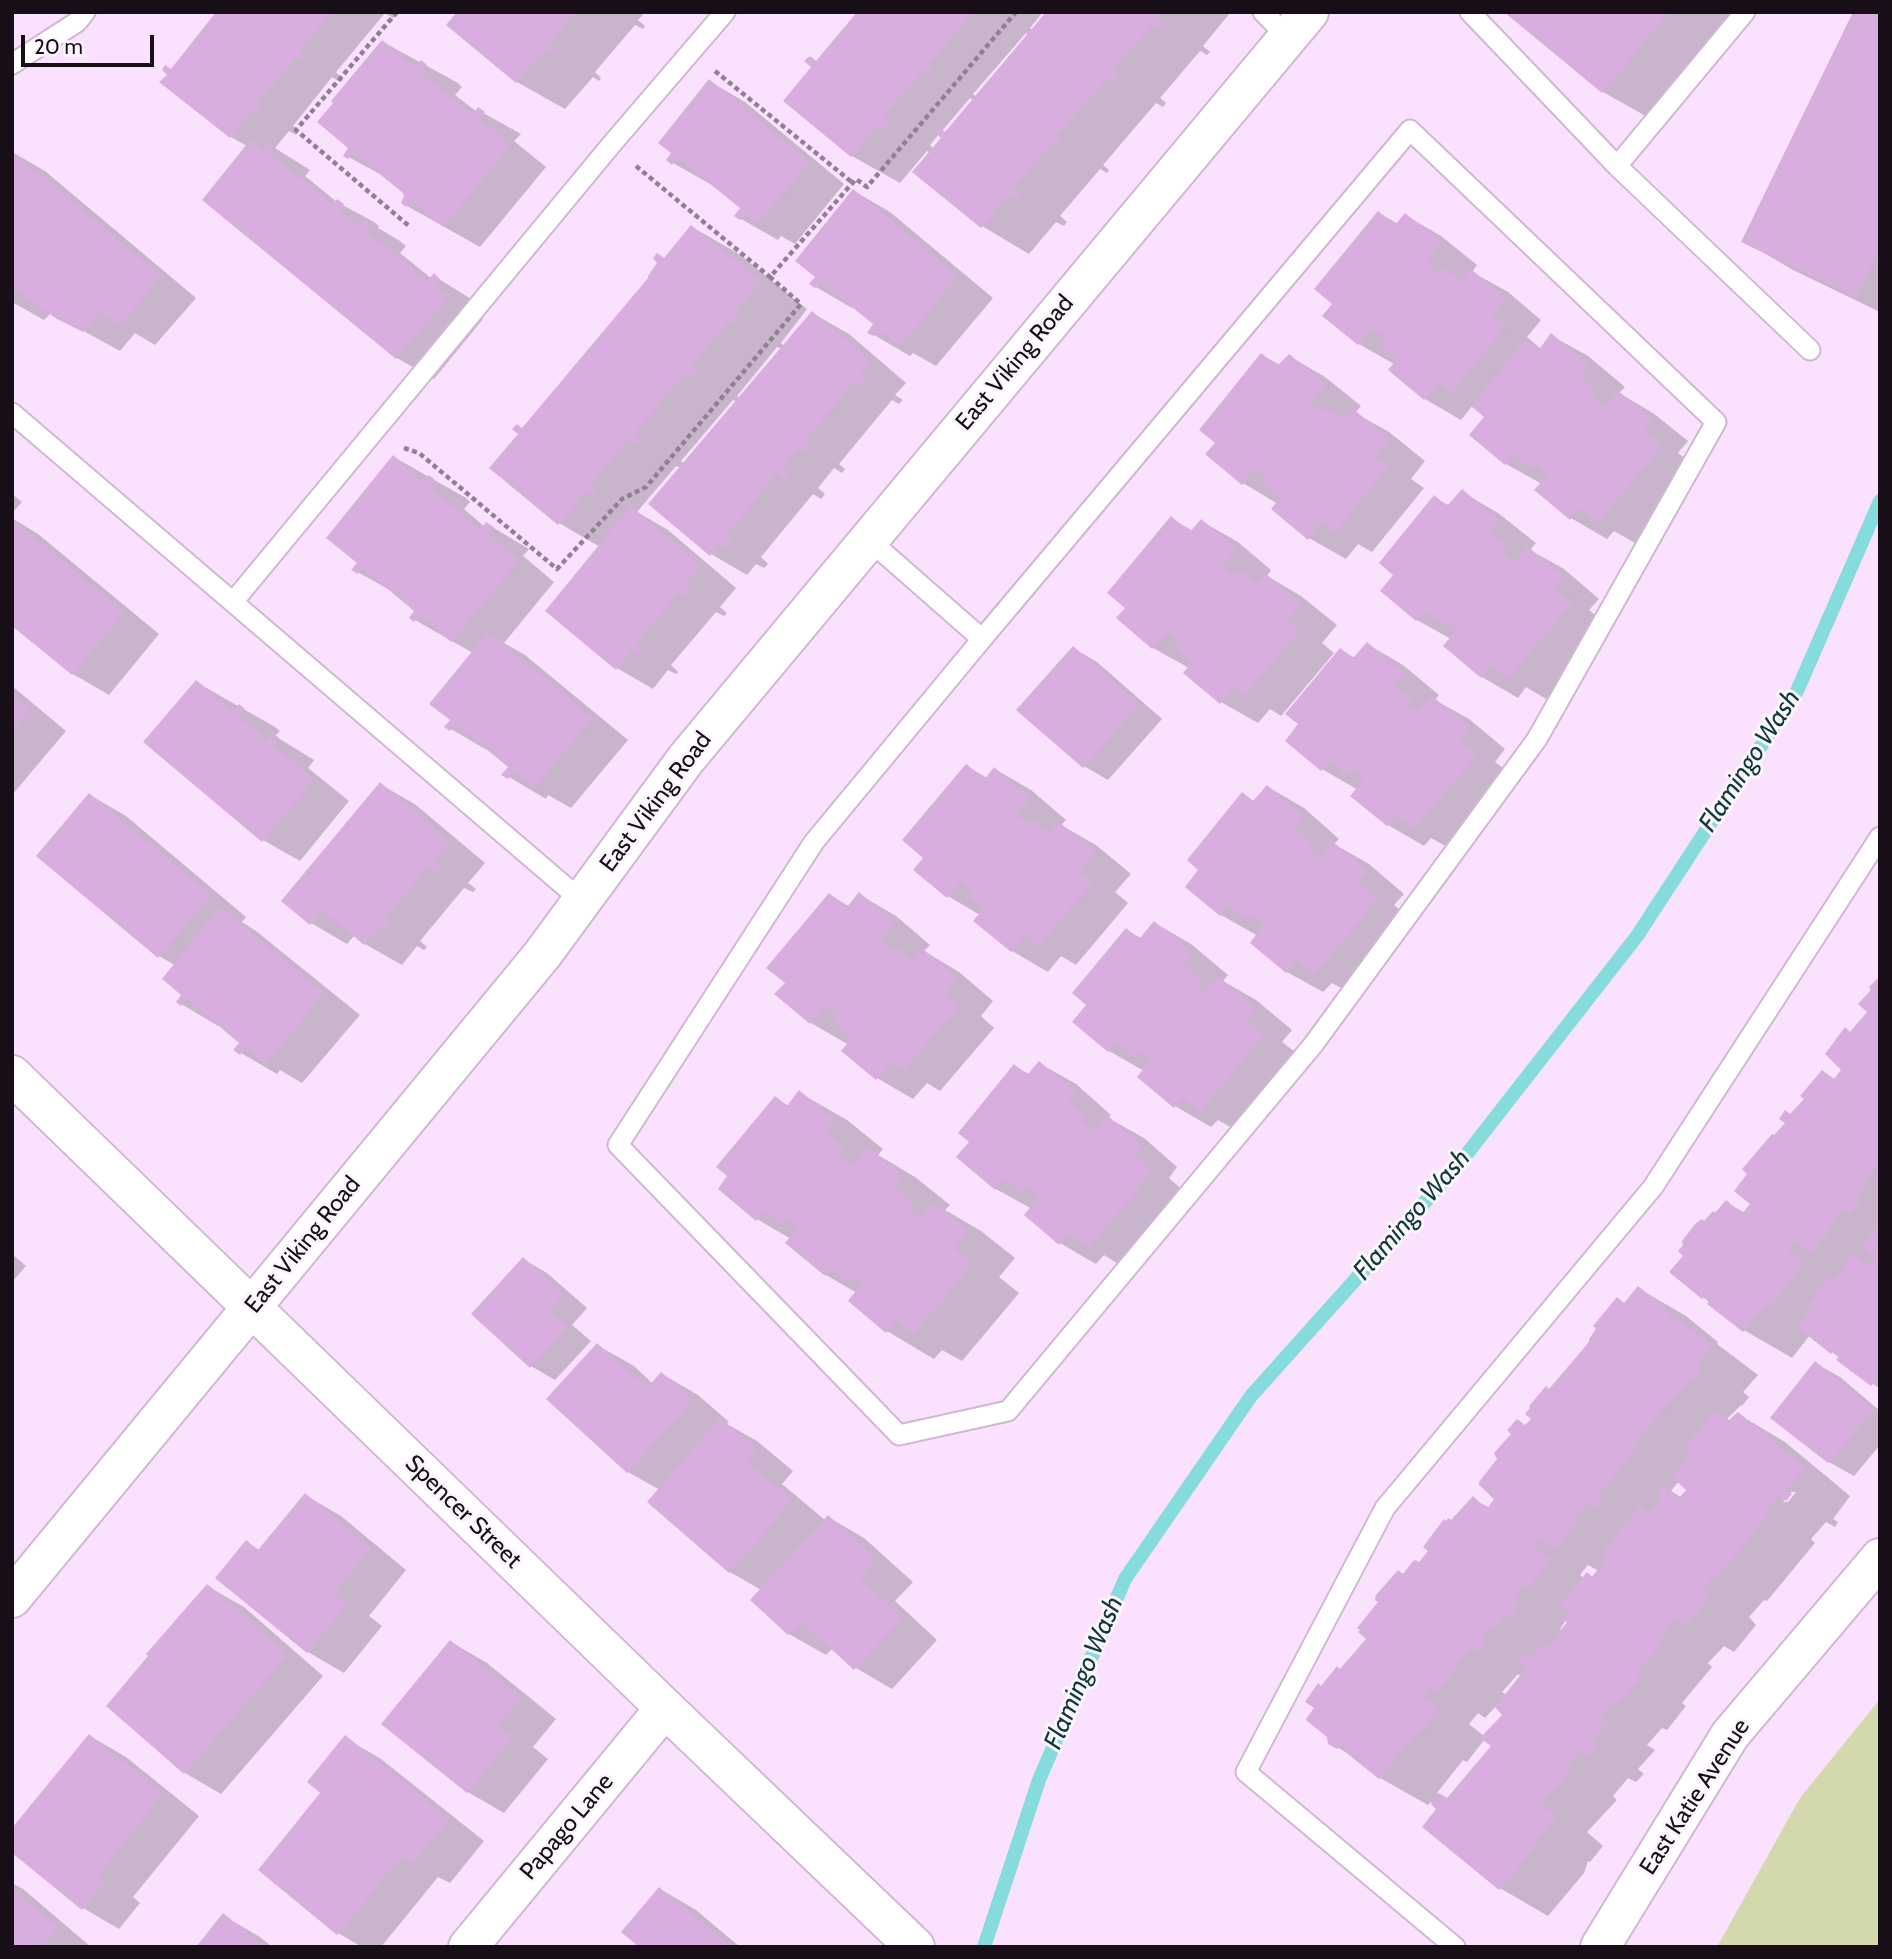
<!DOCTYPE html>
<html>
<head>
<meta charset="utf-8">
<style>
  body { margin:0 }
  #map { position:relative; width:1892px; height:1959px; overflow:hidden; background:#fae1fe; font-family:Cabin,sans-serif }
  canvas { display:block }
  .frame { position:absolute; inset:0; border:14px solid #170e18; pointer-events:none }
  .scale { position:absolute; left:21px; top:35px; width:133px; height:32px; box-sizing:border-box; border:4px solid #170e18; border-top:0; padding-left:9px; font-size:21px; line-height:24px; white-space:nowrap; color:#170e18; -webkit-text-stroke:5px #fbf6fc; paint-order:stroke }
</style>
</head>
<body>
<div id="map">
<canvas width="1892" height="1959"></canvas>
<div class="frame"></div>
<div class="scale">20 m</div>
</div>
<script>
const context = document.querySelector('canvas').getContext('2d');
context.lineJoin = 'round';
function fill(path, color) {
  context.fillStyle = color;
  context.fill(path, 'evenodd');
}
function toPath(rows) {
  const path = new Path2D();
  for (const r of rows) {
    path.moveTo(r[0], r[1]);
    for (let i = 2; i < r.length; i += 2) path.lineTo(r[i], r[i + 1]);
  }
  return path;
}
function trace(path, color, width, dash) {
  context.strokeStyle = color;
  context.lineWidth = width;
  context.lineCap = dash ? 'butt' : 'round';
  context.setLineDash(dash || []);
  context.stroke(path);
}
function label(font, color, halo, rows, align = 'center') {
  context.font = font + ' Cabin,sans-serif';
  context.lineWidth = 6;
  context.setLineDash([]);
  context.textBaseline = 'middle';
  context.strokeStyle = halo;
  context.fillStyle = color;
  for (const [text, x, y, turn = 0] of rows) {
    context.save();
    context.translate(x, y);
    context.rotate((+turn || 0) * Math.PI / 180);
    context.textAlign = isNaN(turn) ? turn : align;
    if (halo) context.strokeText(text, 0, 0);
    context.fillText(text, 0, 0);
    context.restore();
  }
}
fill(toPath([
  [1880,1699,1880,1947,1717,1947,1800,1798]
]), '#d4d8ad');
fill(toPath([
  [218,12,393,12,396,15,393,18,385,13,336,72,343,80,340,82,332,77,293,126,299,131,296,135,289,131,275,148,310,170,305,176,337,202,374,222,379,226,378,228,400,241,406,246,400,253,432,279,434,276,476,302,470,309,483,319,434,379,397,358,204,200,247,146,231,137,172,71],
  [460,12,645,12,638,20,645,26,643,29,635,25,595,72,601,78,599,81,593,77,565,109,517,82,449,25],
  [859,12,1043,12,1030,28,1033,30,1048,12,1230,13,1203,46,1210,52,1207,55,1200,51,1160,98,1166,103,1163,107,1156,103,1103,165,1109,170,1107,173,1100,169,1060,216,1067,222,1064,226,1056,222,1029,254,982,226,930,153,927,151,900,183,852,156,786,100],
  [1026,33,1029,35,977,97,973,94],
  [970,98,974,101,947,133,942,131],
  [939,134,943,137,934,149,930,145],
  [1507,12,1739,12,1651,119,1603,92],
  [1880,12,1880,312,1791,269,1744,241],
  [383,42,458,83,462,87,455,95,477,112,478,110,521,134,514,141,546,167,480,247,407,206,404,192,387,178,345,155,351,148],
  [709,81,745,102,844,184,795,244,781,236,778,240,741,219,737,216,743,207,711,182,710,184,673,163],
  [12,152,45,171,196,298,155,345,135,333,120,351,51,313,44,320,12,302],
  [854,191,890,212,993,298,936,366,913,353,910,356,869,332,875,324,853,306,852,308,816,287],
  [1379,213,1398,224,1405,215,1441,236,1477,265,1472,272,1508,292,1541,320,1527,337,1541,349,1552,336,1588,356,1625,387,1619,393,1653,413,1688,441,1678,453,1697,468,1635,543,1614,531,1607,539,1571,518,1542,484,1506,464,1471,435,1486,417,1473,405,1461,420,1425,399,1394,364,1359,344,1324,316,1334,304],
  [692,227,739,254,807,309,781,343,784,346,812,313,849,334,906,383,895,395,903,400,899,404,892,400,839,464,845,469,842,473,834,468,818,488,825,494,821,499,813,494,761,557,768,564,764,568,756,564,747,575,711,554,681,468,676,466,637,512,668,530,736,588,720,607,727,613,724,616,716,612,671,665,678,672,676,674,668,670,653,689,617,668,600,547,559,523,524,430],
  [777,347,781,349,740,398,737,396],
  [733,400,737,402,684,464,681,461],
  [1262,355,1280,365,1289,356,1325,377,1361,406,1355,413,1389,432,1425,461,1411,479,1424,488,1372,552,1358,544,1346,559,1309,538,1273,509,1278,504,1243,483,1217,442],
  [394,457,466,498,470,502,464,509,485,527,487,524,529,549,523,556,554,582,504,643,525,655,628,740,571,808,548,795,546,799,504,774,510,767,488,749,487,750,451,729,473,653,415,620,416,610,395,593,354,570,359,562],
  [1462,492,1498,513,1536,543,1530,550,1564,569,1599,599,1589,610,1607,625,1546,699,1526,687,1518,698,1482,677,1451,639,1417,620,1396,575,1435,498,1450,506],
  [12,494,22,502,12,513],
  [12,518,38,534,159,634,109,695,73,674,12,623],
  [1172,519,1193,531,1201,521,1238,542,1271,570,1267,576,1301,596,1337,625,1322,643,1334,653,1281,716,1270,709,1258,723,1221,702,1189,668,1153,648,1118,618,1127,607],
  [1367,644,1403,665,1439,695,1435,700,1469,719,1505,749,1495,762,1512,775,1451,849,1431,838,1424,846,1388,825,1353,796,1358,790,1322,769,1301,724,1341,650,1355,658],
  [1073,648,1097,662,1162,719,1108,780,1084,766],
  [196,682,275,727,280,731,275,736,314,760,308,768,349,801,300,861,263,840],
  [12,686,66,731,12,795],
  [967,766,987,778,995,769,1031,790,1066,820,1061,825,1096,845,1131,874,1115,892,1128,903,1076,965,1061,956,1048,972,1012,951,980,915,948,896,926,857],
  [380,784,416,805,485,863,468,883,476,889,473,892,464,888,420,941,427,947,424,950,417,946,402,965,365,944,355,935,347,944,311,923],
  [1268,787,1304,808,1339,839,1334,844,1369,864,1404,894,1394,905,1412,921,1352,994,1332,983,1323,992,1287,972,1258,936,1221,915,1188,886,1201,869,1243,795,1255,802],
  [90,795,126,816,246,917,242,922,256,931,360,1015,302,1083,280,1070,277,1074,241,1053,242,1042,220,1024,218,1026,178,1002,184,994,175,965,159,956],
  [830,895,850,907,860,895,896,916,930,945,924,951,959,972,993,1001,981,1016,994,1028,940,1091,927,1083,913,1099,877,1078,849,1045,811,1023,787,983],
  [1155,923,1191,944,1228,975,1223,981,1256,1000,1292,1030,1282,1042,1300,1056,1237,1131,1218,1120,1211,1127,1175,1106,1144,1071,1109,1051,1089,1005,1127,930,1142,939],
  [1880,981,1880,1389,1810,1335,1792,1358,1744,1330,1703,1297,1685,1256,1705,1223,1726,1202,1745,1213,1752,1204,1774,1137,1806,1099,1822,1072,1836,1080,1843,1070,1851,1033,1870,1012],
  [1039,1063,1076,1084,1111,1115,1108,1118,1144,1138,1177,1167,1169,1178,1187,1194,1125,1268,1104,1255,1096,1264,1060,1243,1032,1209,996,1189,972,1141,1015,1066,1030,1075],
  [800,1093,847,1120,883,1149,878,1155,915,1177,950,1205,945,1210,981,1231,1015,1258,999,1277,1019,1293,962,1361,942,1350,934,1359,887,1331,857,1293,826,1275,791,1239,757,1219,775,1098,789,1106],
  [12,1254,26,1266,12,1282],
  [523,1259,547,1273,587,1308,572,1325,591,1341,555,1380,531,1366],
  [1638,1288,1686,1316,1718,1342,1717,1344,1758,1375,1743,1392,1749,1397,1742,1406,1741,1405,1726,1420,1730,1422,1738,1414,1785,1442,1850,1496,1833,1519,1838,1522,1835,1527,1826,1522,1811,1539,1815,1543,1767,1601,1764,1600,1749,1617,1756,1625,1734,1652,1724,1646,1708,1663,1712,1667,1682,1703,1686,1706,1667,1730,1662,1728,1647,1745,1655,1750,1638,1769,1644,1774,1636,1782,1628,1778,1613,1796,1617,1800,1587,1832,1603,1846,1590,1862,1588,1861,1584,1873,1548,1916,1500,1888,1425,1826,1439,1809,1431,1802,1428,1805,1380,1778,1354,1757,1330,1743,1316,1708,1322,1687,1341,1670,1369,1639,1404,1576,1420,1564,1452,1522,1473,1499,1490,1508,1496,1499,1526,1427,1550,1391],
  [1679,1481,1689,1490,1682,1498,1671,1491],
  [1791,1492,1796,1492,1788,1502,1783,1502],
  [1588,1565,1599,1571,1594,1578,1588,1574,1584,1578,1580,1575],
  [1566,1620,1570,1622,1563,1630,1560,1629],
  [1518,1674,1522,1677,1507,1695,1502,1692],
  [1496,1706,1504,1715,1484,1736,1469,1724,1478,1713,1485,1718],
  [1485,1739,1493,1746,1448,1800,1437,1793,1463,1760,1467,1762],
  [597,1345,634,1366,653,1384,662,1374,698,1395,729,1422,727,1424,757,1441,793,1471,782,1484,825,1520,828,1517,864,1538,913,1582,895,1601,937,1640,892,1689,856,1668,833,1648,826,1655,789,1634,752,1600,761,1590,730,1572,660,1490,628,1472,548,1399],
  [1815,1363,1840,1377,1880,1411,1880,1445,1854,1476,1829,1462,1773,1417],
  [305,1495,341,1516,406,1570,369,1616,382,1626,344,1673,308,1652,247,1543,260,1550],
  [207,1586,244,1607,323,1676,221,1794,185,1773,108,1706],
  [451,1642,487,1663,556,1719,533,1747,548,1759,504,1813,468,1792],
  [90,1736,126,1757,199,1816,133,1897,140,1903,119,1929,83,1908],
  [345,1738,381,1759,484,1841,450,1883,438,1877,381,1947,362,1947,338,1933,260,1870,323,1793],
  [12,1883,23,1889,91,1947,12,1947],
  [660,1889,696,1910,740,1947,641,1947],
  [224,1916,260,1937,272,1947,199,1947]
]), '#0003');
trace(toPath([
  [984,1947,1039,1780,1125,1579,1251,1396,1459,1164,1637,936,1797,691,1880,501]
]), '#86dbdc', 14);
fill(toPath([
  [216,12,332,12,300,50,307,58,303,62,296,57,257,104,264,109,258,115,252,111,230,138,159,82,167,75,162,70,165,65,171,69],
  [457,12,575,12,549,44,555,50,551,55,545,50,516,83,446,25],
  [857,12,973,12,927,66,933,71,929,77,922,71,883,117,891,123,885,129,879,124,851,157,783,101,811,67,804,61,810,56,816,61],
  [1046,12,1161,12,1157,18,1163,24,1159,29,1152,24,1113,70,1120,75,1114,81,1108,77,1057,136,1063,142,1058,147,1052,142,1013,188,1021,194,1015,200,1009,195,981,228,912,172,941,138,935,132,939,127,945,132],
  [1504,12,1669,12,1602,93],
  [1853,12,1880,12,1880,248,1856,297,1741,242],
  [382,40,415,68,421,60,427,65,420,73,473,115,478,107,485,112,479,119,511,145,443,227,413,201,406,207,401,203,404,196,403,193,354,153,348,159,343,156,348,148,317,122,333,103,331,101],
  [709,79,809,162,758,224,746,214,740,220,734,216,740,208,678,158,672,165,666,160,671,153,658,143],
  [251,139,263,150,268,142,275,148,270,154,333,205,337,199,344,204,339,210,357,225,363,218,370,224,365,231,427,281,434,273,441,280,435,287,448,297,396,359,202,200],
  [12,151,161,276,118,326,100,311,83,332,57,319,16,290,12,294],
  [853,189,958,276,899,346,879,330,873,336,867,333,873,324,821,282,815,288,809,284,815,277,795,261],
  [1378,211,1395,225,1405,213,1442,243,1427,262,1439,273,1444,267,1461,282,1471,269,1506,298,1492,315,1506,326,1451,393,1439,383,1424,400,1388,370,1397,359,1379,344,1385,337,1373,328,1358,345,1322,316,1332,304,1314,289],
  [691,225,761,281,734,315,740,320,736,325,729,320,691,367,697,371,691,378,685,373,634,433,640,438,635,444,629,438,591,484,598,490,592,496,586,491,558,525,489,468,518,434,512,429,517,424,522,428,648,278,648,276,657,263,653,258,657,253,664,258],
  [812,311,871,361,860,373,867,378,862,385,856,380,804,442,810,447,804,453,798,448,783,466,790,472,784,480,777,473,726,535,733,542,727,549,719,543,710,556,648,504],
  [1551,333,1589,365,1579,377,1597,391,1592,397,1603,406,1617,390,1653,419,1643,431,1662,446,1598,523,1580,508,1570,520,1534,490,1548,474,1536,464,1532,469,1514,454,1505,465,1469,435,1484,417,1471,406,1525,340,1538,351],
  [1261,353,1277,366,1289,354,1326,384,1310,403,1322,413,1326,407,1344,421,1353,409,1390,439,1376,457,1388,466,1335,533,1322,522,1308,540,1271,509,1280,498,1263,484,1267,477,1256,467,1242,485,1205,454,1215,443,1199,430],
  [393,455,423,482,429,475,435,480,429,487,481,530,486,522,494,527,488,534,519,560,451,642,420,615,414,622,409,618,414,611,363,568,358,574,351,570,357,563,326,538],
  [1462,489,1500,521,1490,533,1507,547,1503,553,1514,562,1527,546,1564,577,1554,588,1572,603,1508,679,1490,665,1481,678,1443,646,1457,629,1447,621,1443,625,1425,611,1416,621,1380,591,1393,575,1379,563,1434,495,1447,506],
  [631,506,701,566,685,585,692,591,686,596,680,591,636,643,643,650,639,655,632,650,616,670,545,611],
  [1171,516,1190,532,1201,519,1236,548,1222,566,1232,575,1238,569,1256,583,1265,573,1301,604,1287,621,1299,631,1244,696,1234,687,1220,704,1183,673,1192,663,1174,647,1179,642,1168,632,1152,649,1116,618,1125,608,1107,593],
  [12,519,124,612,72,675,12,626],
  [488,632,593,718,533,788,514,772,508,779,501,775,508,767,456,724,450,731,444,727,450,720,429,704],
  [1367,642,1404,673,1394,685,1412,699,1407,704,1418,712,1432,696,1470,727,1459,740,1477,753,1414,830,1396,815,1387,826,1350,796,1364,779,1353,769,1347,776,1330,761,1321,771,1285,741,1298,724,1285,714,1340,648,1353,658],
  [1073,646,1139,704,1083,768,1016,710],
  [196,680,232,710,239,704,245,709,237,717,262,734,260,737,265,742,273,733,279,738,273,746,314,779,262,842,143,742],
  [12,694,30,709,12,731],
  [966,764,985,779,994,767,1031,798,1016,815,1028,824,1032,819,1050,833,1059,822,1096,852,1080,871,1093,881,1039,945,1025,935,1011,952,973,921,983,909,967,896,973,890,961,880,947,898,913,870,923,858,902,840],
  [380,782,450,841,433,861,441,867,436,873,428,867,385,919,392,925,387,931,380,925,364,945,323,910,310,925,281,901],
  [1267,785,1304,817,1294,828,1312,843,1308,849,1319,858,1332,841,1368,872,1358,883,1377,899,1314,975,1297,960,1286,973,1250,943,1264,924,1253,915,1248,920,1229,905,1220,916,1185,887,1198,870,1187,860,1242,792,1253,801],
  [89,793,211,895,158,958,36,856],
  [859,892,895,923,880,940,893,951,896,947,912,960,922,948,958,979,945,994,959,1006,903,1071,891,1061,876,1080,841,1051,852,1038,832,1022,837,1017,826,1006,810,1024,774,994,785,983,766,968,829,893,847,907],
  [220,907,324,993,265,1064,245,1047,240,1055,233,1050,239,1043,187,999,181,1006,176,1002,181,995,162,979],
  [1154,921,1193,953,1183,965,1201,979,1196,985,1205,993,1219,977,1256,1008,1246,1020,1264,1034,1200,1112,1183,1097,1174,1108,1137,1077,1151,1060,1140,1051,1135,1057,1117,1042,1108,1052,1072,1022,1086,1005,1072,993,1126,928,1139,939],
  [1878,978,1880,979,1880,1163,1864,1182,1867,1185,1855,1200,1860,1203,1850,1215,1842,1209,1829,1226,1832,1228,1811,1254,1794,1240,1787,1250,1803,1263,1770,1308,1766,1305,1743,1332,1707,1304,1711,1299,1704,1297,1702,1299,1669,1272,1683,1256,1678,1251,1683,1245,1682,1241,1696,1223,1702,1219,1704,1221,1713,1211,1715,1213,1726,1200,1742,1214,1750,1204,1734,1191,1747,1174,1742,1169,1772,1134,1774,1135,1785,1123,1779,1119,1785,1110,1790,1114,1804,1099,1800,1096,1822,1070,1834,1079,1841,1070,1825,1054,1845,1027,1850,1032,1867,1012,1858,1004,1871,990,1869,987],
  [1039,1061,1076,1093,1068,1101,1087,1116,1082,1122,1094,1131,1107,1115,1142,1145,1134,1156,1152,1172,1088,1248,1069,1233,1059,1245,1024,1215,1040,1196,1028,1186,1022,1193,1004,1179,995,1190,956,1157,969,1142,958,1133,1014,1064,1027,1075],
  [799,1090,836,1121,826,1133,844,1148,839,1154,852,1165,867,1147,903,1176,894,1187,913,1202,907,1209,919,1218,933,1202,968,1230,953,1248,972,1264,914,1335,896,1320,886,1333,848,1301,863,1282,855,1275,848,1282,831,1268,825,1276,785,1243,799,1227,789,1219,783,1226,765,1211,756,1221,718,1189,727,1176,716,1167,775,1096,787,1106],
  [1880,1223,1880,1376,1871,1386,1836,1360,1839,1356,1834,1351,1831,1354,1797,1327,1811,1310,1806,1306,1815,1297,1813,1294,1830,1276,1834,1279,1854,1254,1869,1266,1876,1258,1862,1246],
  [523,1257,563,1294,549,1310,568,1326,530,1368,471,1314],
  [1638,1286,1672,1314,1669,1317,1673,1321,1676,1318,1712,1346,1697,1364,1702,1368,1694,1380,1692,1379,1666,1406,1636,1442,1639,1445,1599,1494,1603,1497,1595,1509,1588,1503,1574,1519,1578,1522,1555,1548,1541,1538,1533,1546,1551,1559,1529,1587,1525,1585,1513,1600,1520,1605,1511,1617,1506,1614,1494,1630,1489,1626,1480,1637,1485,1641,1476,1652,1470,1648,1456,1664,1460,1666,1436,1692,1430,1687,1423,1696,1439,1709,1418,1736,1415,1733,1379,1779,1344,1751,1347,1748,1342,1744,1337,1749,1328,1744,1327,1737,1307,1721,1306,1719,1314,1708,1305,1702,1318,1683,1321,1686,1337,1666,1340,1669,1366,1639,1358,1632,1360,1630,1357,1628,1378,1602,1375,1600,1376,1595,1398,1570,1403,1574,1413,1561,1416,1560,1419,1562,1428,1551,1423,1547,1444,1519,1446,1521,1448,1518,1451,1520,1473,1496,1487,1509,1494,1499,1479,1485,1479,1482,1497,1459,1494,1453,1511,1434,1507,1430,1517,1419,1525,1425,1531,1419,1525,1414,1530,1408,1529,1406,1546,1386,1549,1389,1589,1342,1589,1339,1596,1329,1593,1326,1617,1297,1624,1303],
  [597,1343,647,1388,661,1372,693,1400,627,1473,546,1399],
  [1815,1361,1874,1410,1828,1463,1770,1418],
  [1715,1411,1729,1420,1738,1412,1804,1467,1786,1490,1792,1494,1786,1501,1779,1495,1765,1511,1768,1514,1719,1575,1715,1574,1703,1589,1710,1597,1686,1626,1676,1619,1661,1635,1665,1638,1636,1674,1640,1678,1618,1704,1614,1701,1600,1717,1609,1722,1592,1741,1597,1745,1588,1756,1580,1752,1566,1768,1571,1771,1541,1804,1556,1817,1542,1836,1540,1835,1536,1843,1537,1845,1499,1890,1422,1827,1436,1809,1431,1804,1439,1793,1447,1798,1491,1746,1480,1738,1502,1715,1495,1707,1526,1668,1519,1662,1524,1654,1532,1658,1542,1646,1547,1648,1567,1622,1563,1619,1569,1613,1560,1605,1587,1572,1592,1577,1608,1556,1603,1551,1629,1519,1640,1505,1648,1512,1660,1499,1656,1494,1664,1485,1679,1498,1686,1490,1672,1477,1687,1460,1686,1458,1691,1450,1686,1445],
  [720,1418,757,1449,747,1462,792,1500,729,1573,647,1502],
  [305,1493,371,1548,334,1594,347,1604,307,1653,215,1578,246,1540,258,1550],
  [828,1515,877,1560,860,1579,902,1618,854,1670,802,1622,788,1635,750,1600],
  [207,1584,288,1654,184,1774,106,1706,148,1656,146,1654],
  [450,1640,521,1697,498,1725,513,1737,467,1793,381,1724],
  [89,1734,163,1794,98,1875,105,1881,82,1910,12,1853,12,1828],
  [345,1735,449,1819,412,1864,402,1856,337,1935,258,1870,320,1793,307,1782],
  [659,1887,731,1947,639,1947,621,1932],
  [12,1888,58,1927,41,1947,12,1947],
  [223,1913,264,1947,196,1947]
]), '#d8aedf');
const lane = toPath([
  [1263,12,1288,37],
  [1470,12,1617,166,1745,12],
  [12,64,77,22,85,12],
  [1617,166,1810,350],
  [12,413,582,901],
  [868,539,982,639,1410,130,1716,422,1537,739,1313,1045,1008,1411,899,1435,618,1145,814,842,982,639],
  [233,602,611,145,725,12],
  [1455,1947,1246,1772,1385,1508,1653,1187,1880,837]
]);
const street = toPath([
  [468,1947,665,1708]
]);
const secondary = toPath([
  [12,1075,665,1708,915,1947],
  [12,1598,542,955,686,759,1309,12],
  [1600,1947,1730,1735,1880,1558]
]);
trace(lane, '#d0b8d4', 23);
trace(street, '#d0b8d4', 42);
trace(secondary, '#d0b8d4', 42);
trace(toPath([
  [397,12,296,130,409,226],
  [715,71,853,183],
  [636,166,770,277],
  [404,448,419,453,557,569,622,499,646,487,801,304,770,277,856,179,867,187,1016,12]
]), '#918094', 4.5, [5, 3.5]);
trace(lane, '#fff', 19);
trace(street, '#fff', 38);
trace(secondary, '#fff', 38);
label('24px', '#170e18', '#fbf6fc', [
  ["East Viking Road",1015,363,-50],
  ["East Viking Road",656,802,-53],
  ["East Viking Road",303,1245,-51],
  ["Spencer Street",463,1512,44],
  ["East Katie Avenue",1695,1797,-57],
  ["Papago Lane",567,1827,-50]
]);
label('italic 26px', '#0f3939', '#fbf6fc', [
  ["Flamingo Wash",1750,761,-57],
  ["Flamingo Wash",1412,1215,-49],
  ["Flamingo Wash",1084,1673,-67]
]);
</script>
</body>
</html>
